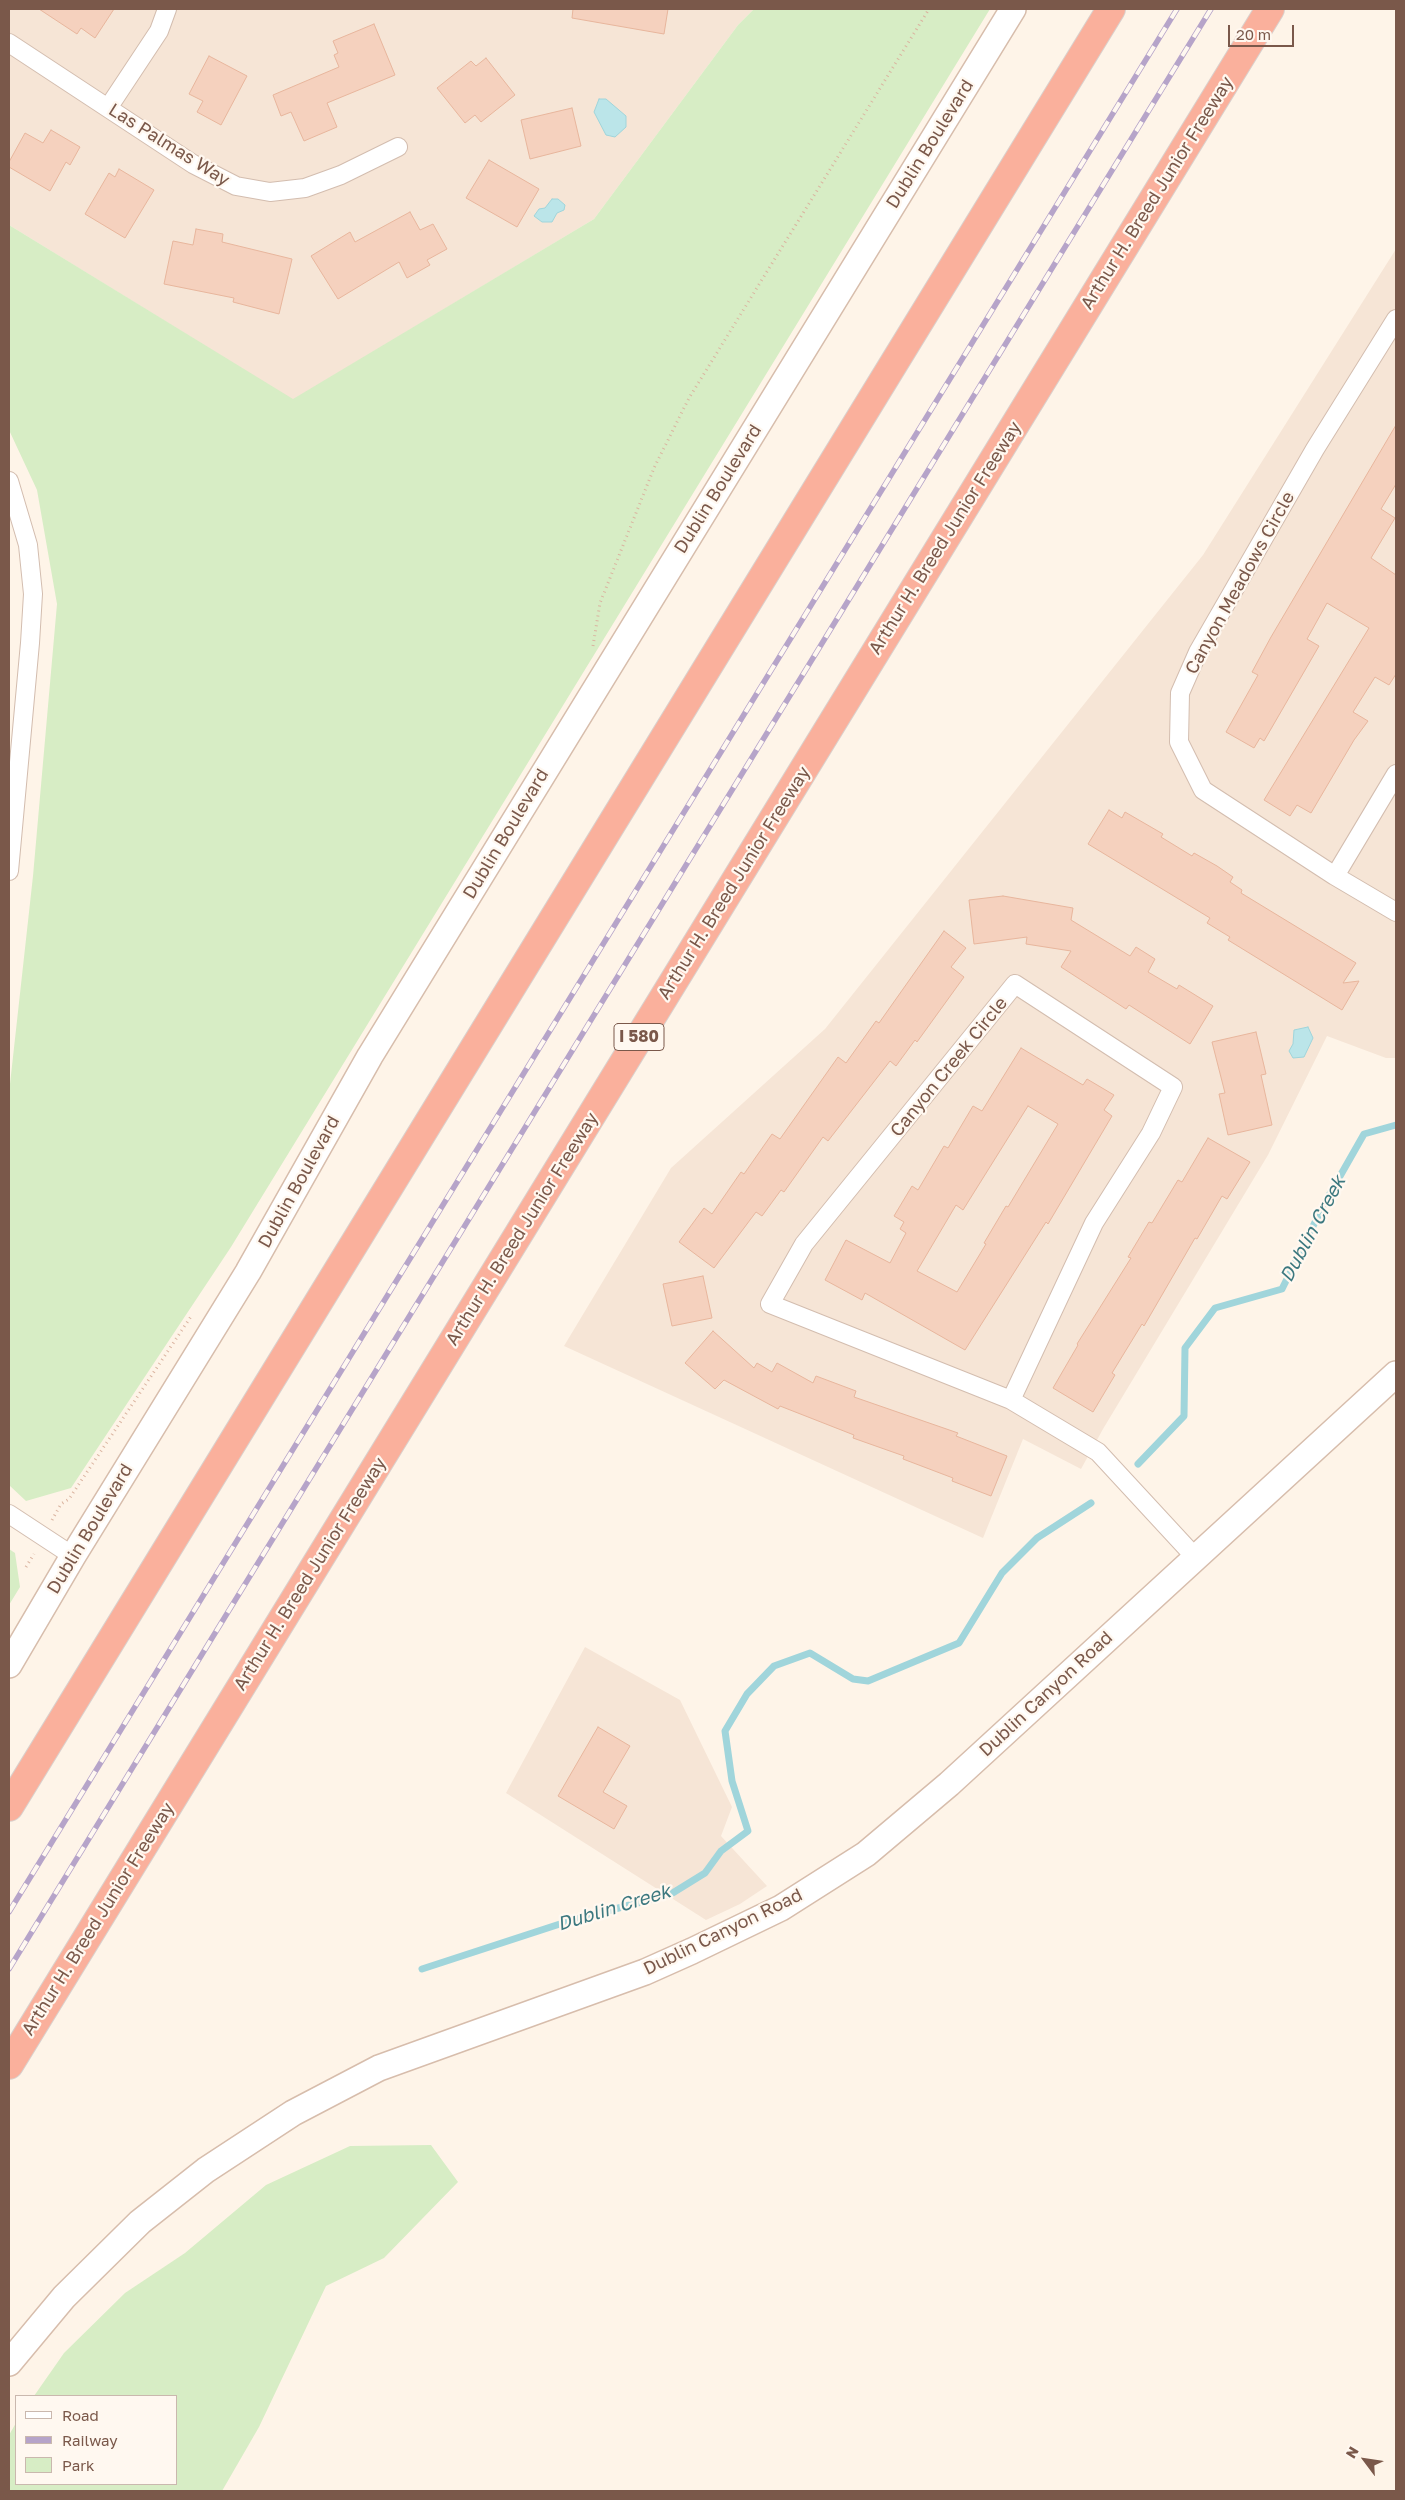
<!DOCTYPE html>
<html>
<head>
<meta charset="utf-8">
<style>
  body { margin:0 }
  #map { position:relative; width:1405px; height:2500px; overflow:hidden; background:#fef4e8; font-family:"Golos Text",sans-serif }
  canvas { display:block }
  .frame { position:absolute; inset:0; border:10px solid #7a584a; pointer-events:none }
  .legend { position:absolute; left:15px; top:2395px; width:162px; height:90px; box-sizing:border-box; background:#fff8f0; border:1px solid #cab8ae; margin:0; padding:6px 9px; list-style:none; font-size:15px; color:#7a584a }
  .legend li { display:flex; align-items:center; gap:10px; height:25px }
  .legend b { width:25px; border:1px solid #cab8ae }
  .north { position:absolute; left:1340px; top:2435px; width:50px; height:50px; -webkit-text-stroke:4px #fff8f0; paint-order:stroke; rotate:301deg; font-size:14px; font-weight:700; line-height:20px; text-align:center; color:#7a584a }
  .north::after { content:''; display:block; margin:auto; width:18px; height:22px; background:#7a584a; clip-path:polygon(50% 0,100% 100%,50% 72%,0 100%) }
  .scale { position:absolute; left:1228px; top:25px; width:66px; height:22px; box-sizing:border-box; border:2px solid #7a584a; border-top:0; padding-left:6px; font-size:15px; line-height:18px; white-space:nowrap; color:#7a584a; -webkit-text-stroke:4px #fff8f0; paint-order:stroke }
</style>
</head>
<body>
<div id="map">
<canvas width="1405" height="2500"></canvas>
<div class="frame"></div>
<ul class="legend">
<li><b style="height:6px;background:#fff"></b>Road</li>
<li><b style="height:6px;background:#b6a4c9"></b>Railway</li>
<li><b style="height:14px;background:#d7edc5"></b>Park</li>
</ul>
<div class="north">N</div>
<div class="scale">20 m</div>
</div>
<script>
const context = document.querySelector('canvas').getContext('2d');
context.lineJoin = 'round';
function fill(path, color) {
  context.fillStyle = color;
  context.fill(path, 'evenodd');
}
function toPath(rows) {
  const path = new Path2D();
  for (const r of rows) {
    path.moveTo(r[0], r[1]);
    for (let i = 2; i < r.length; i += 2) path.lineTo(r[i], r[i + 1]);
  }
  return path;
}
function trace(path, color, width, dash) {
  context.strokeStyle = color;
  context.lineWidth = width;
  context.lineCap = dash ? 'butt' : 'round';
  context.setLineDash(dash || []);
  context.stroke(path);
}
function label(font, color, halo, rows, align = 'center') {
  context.font = font + ' "Golos Text",sans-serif';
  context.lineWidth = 4.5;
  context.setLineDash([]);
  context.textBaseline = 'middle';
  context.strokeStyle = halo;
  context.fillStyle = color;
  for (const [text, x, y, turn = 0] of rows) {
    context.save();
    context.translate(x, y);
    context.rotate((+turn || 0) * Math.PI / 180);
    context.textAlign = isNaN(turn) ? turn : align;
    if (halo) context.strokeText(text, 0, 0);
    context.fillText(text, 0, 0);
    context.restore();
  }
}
fill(toPath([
  [9,9,754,9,738,25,594,219,293,400,9,225],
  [1396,249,1396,1058,1386,1058,1327,1036,1268,1155,1103,1429,1081,1469,1023,1439,983,1538,564,1346,671,1168,825,1029,1203,555],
  [585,1647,680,1700,732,1807,721,1836,767,1886,740,1904,706,1920,506,1793]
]), '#f6e5d6');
fill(toPath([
  [754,9,990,9,231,1247,71,1488,26,1501,9,1485,9,1093,33,876,57,604,37,490,9,430,9,225,293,399,594,219,738,25],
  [9,1549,15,1553,20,1587,9,1605],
  [431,2145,458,2182,384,2258,326,2286,259,2427,222,2491,9,2491,9,2435,16,2423,16,2484,176,2484,176,2396,34,2396,64,2353,125,2293,185,2253,266,2185,350,2146]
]), '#d7edc5');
const water = toPath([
  [599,99,606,99,626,116,626,127,615,137,606,135,594,112,599,99],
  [552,199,558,199,565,205,564,210,557,213,552,222,542,222,534,216,539,209,545,208,552,199],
  [1308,1027,1313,1038,1304,1057,1293,1058,1289,1051,1293,1044,1294,1030,1308,1027]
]);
fill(water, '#bbe5e9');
trace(water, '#a0d5db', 1);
trace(toPath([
  [1138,1464,1184,1416,1185,1348,1215,1308,1282,1289,1323,1206,1364,1134,1396,1125],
  [422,1969,566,1922,671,1894,705,1873,721,1851,748,1831,732,1781,725,1731,747,1694,774,1666,810,1653,853,1679,868,1681,959,1643,1002,1573,1037,1538,1091,1503]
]), '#a0d5db', 7);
const building = toPath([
  [39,9,114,9,95,38,81,28,77,34,39,9],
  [573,9,668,9,664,34,572,18,573,9],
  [374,24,395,75,327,103,337,127,304,141,291,112,281,116,273,95,339,67,334,55,338,53,333,41,374,24],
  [209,56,247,76,221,125,197,112,203,101,189,94,209,56],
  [486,58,515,95,481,122,475,115,465,123,437,88,471,61,476,66,486,58],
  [572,108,581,146,530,159,521,120,572,108],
  [51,130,80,147,70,165,66,162,50,191,9,167,9,162,25,133,43,143,51,130],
  [489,160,539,189,517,227,466,198,489,160],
  [119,169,154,190,125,238,85,214,109,173,115,177,119,169],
  [410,212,420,230,433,224,447,249,427,260,430,265,407,278,399,262,338,299,311,256,350,232,355,242,410,212],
  [196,229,223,234,222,242,292,259,279,314,233,302,234,298,164,284,173,241,193,245,196,229],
  [1396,425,1396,484,1381,509,1395,518,1371,558,1396,575,1396,674,1389,685,1375,677,1353,712,1368,721,1354,740,1311,813,1297,805,1290,816,1264,800,1369,628,1327,603,1307,639,1319,646,1264,741,1260,738,1254,748,1226,732,1258,675,1252,672,1271,637,1396,425],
  [1109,810,1122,818,1125,812,1163,834,1161,837,1192,856,1194,853,1217,866,1233,877,1230,882,1242,890,1241,893,1356,963,1343,983,1359,981,1342,1010,1228,940,1230,937,1207,923,1210,918,1088,844,1109,810],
  [1003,896,1073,908,1071,920,1130,956,1136,947,1155,959,1148,972,1177,989,1179,985,1213,1006,1190,1044,1129,1005,1126,1009,1061,967,1071,951,1026,944,1027,937,974,944,969,900,1003,896],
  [944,931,966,948,951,967,964,977,917,1042,915,1040,896,1066,890,1061,828,1141,823,1137,784,1192,781,1190,762,1216,756,1212,714,1268,679,1242,704,1208,712,1214,741,1172,744,1174,772,1134,780,1139,838,1057,846,1063,876,1021,879,1023,944,931],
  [1256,1032,1266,1074,1261,1075,1272,1125,1228,1135,1219,1094,1225,1093,1212,1042,1256,1032],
  [1021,1048,1083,1085,1087,1079,1114,1095,1104,1110,1112,1116,1048,1224,1046,1222,965,1350,865,1293,862,1300,825,1280,846,1240,890,1263,906,1233,900,1229,904,1222,894,1216,912,1186,918,1190,944,1146,948,1148,973,1106,982,1111,1021,1048],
  [1028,1106,1058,1124,1008,1207,1006,1206,984,1243,986,1244,957,1292,917,1271,956,1205,963,1210,1028,1106],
  [1208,1138,1250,1162,1227,1199,1222,1196,1197,1239,1195,1238,1144,1326,1142,1324,1112,1373,1115,1375,1093,1412,1053,1388,1078,1345,1077,1344,1131,1258,1128,1257,1149,1222,1152,1223,1178,1180,1182,1182,1208,1138],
  [703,1276,712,1318,672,1326,663,1284,703,1276],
  [713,1331,754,1368,757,1363,772,1372,777,1363,813,1383,816,1376,856,1391,854,1397,958,1433,956,1436,1007,1456,991,1496,952,1481,953,1478,903,1459,904,1456,853,1438,854,1435,780,1406,778,1409,724,1380,715,1389,685,1363,713,1331],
  [598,1727,630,1746,603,1792,627,1806,614,1829,558,1796,598,1727]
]);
fill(building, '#f5d1be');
trace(building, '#e8b69d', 1);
const street = toPath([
  [9,43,193,164,236,186,270,192,305,188,341,175,398,147],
  [108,108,159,31,167,9],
  [1396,319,1315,449,1198,652,1180,693,1179,742,1203,790,1335,876,1396,912],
  [9,481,28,545,33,594,30,643,9,871],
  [1335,876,1396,774],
  [1011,1400,1094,1223,1151,1133,1173,1087,1015,984,804,1244,770,1304,1011,1400,1098,1452,1195,1557],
  [9,1514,73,1556]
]);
const secondary = toPath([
  [9,1665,73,1556,248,1272,370,1056,1013,9],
  [9,2363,64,2297,140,2222,206,2170,293,2113,379,2068,645,1972,692,1951,781,1908,866,1854,949,1784,1396,1374]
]);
const highway = toPath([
  [9,1807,1111,9],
  [9,2065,1270,9]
]);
trace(street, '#d3bdaf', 20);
trace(secondary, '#d7bdac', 28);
trace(highway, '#dad0cc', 30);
trace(toPath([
  [593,646,600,603,654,468,689,398,929,9],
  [52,1520,61,1504,69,1499,192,1315],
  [26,1567,34,1554]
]), '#dab4a0', 3, [1, 4]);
trace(street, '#fff', 18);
trace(secondary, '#fff', 25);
trace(highway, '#fab09c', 28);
const rail = toPath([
  [9,1912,1177,9],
  [9,1969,1211,9]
]);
trace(rail, '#b6a4c9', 5.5);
trace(rail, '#fff8f0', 4, [11]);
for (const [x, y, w] of [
  [639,1037,50]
]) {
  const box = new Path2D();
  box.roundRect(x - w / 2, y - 13.5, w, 27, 4);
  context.fillStyle = '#fff8f0';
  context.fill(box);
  trace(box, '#7a584a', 1);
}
label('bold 16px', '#7a584a', null, [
  ["I 580",639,1037]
]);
label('18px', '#7a584a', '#fff8f0', [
  ["Dublin Boulevard",930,144,-58],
  ["Las Palmas Way",169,145,32],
  ["Arthur H. Breed Junior Freeway",1157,193,-58],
  ["Dublin Boulevard",718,489,-58],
  ["Arthur H. Breed Junior Freeway",945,538,-58],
  ["Canyon Meadows Circle",1240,583,-61],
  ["Dublin Boulevard",506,834,-59],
  ["Arthur H. Breed Junior Freeway",734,883,-58],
  ["Canyon Creek Circle",949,1067,-51],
  ["Dublin Boulevard",299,1182,-61],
  ["Arthur H. Breed Junior Freeway",522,1229,-58],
  ["Dublin Boulevard",90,1529,-59],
  ["Arthur H. Breed Junior Freeway",310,1574,-58],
  ["Dublin Canyon Road",1046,1694,-43],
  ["Arthur H. Breed Junior Freeway",98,1919,-58],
  ["Dublin Canyon Road",723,1932,-26]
]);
label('italic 19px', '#3c787f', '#fff8f0', [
  ["Dublin Creek",1313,1229,-62],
  ["Dublin Creek",614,1908,-17]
]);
</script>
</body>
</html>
